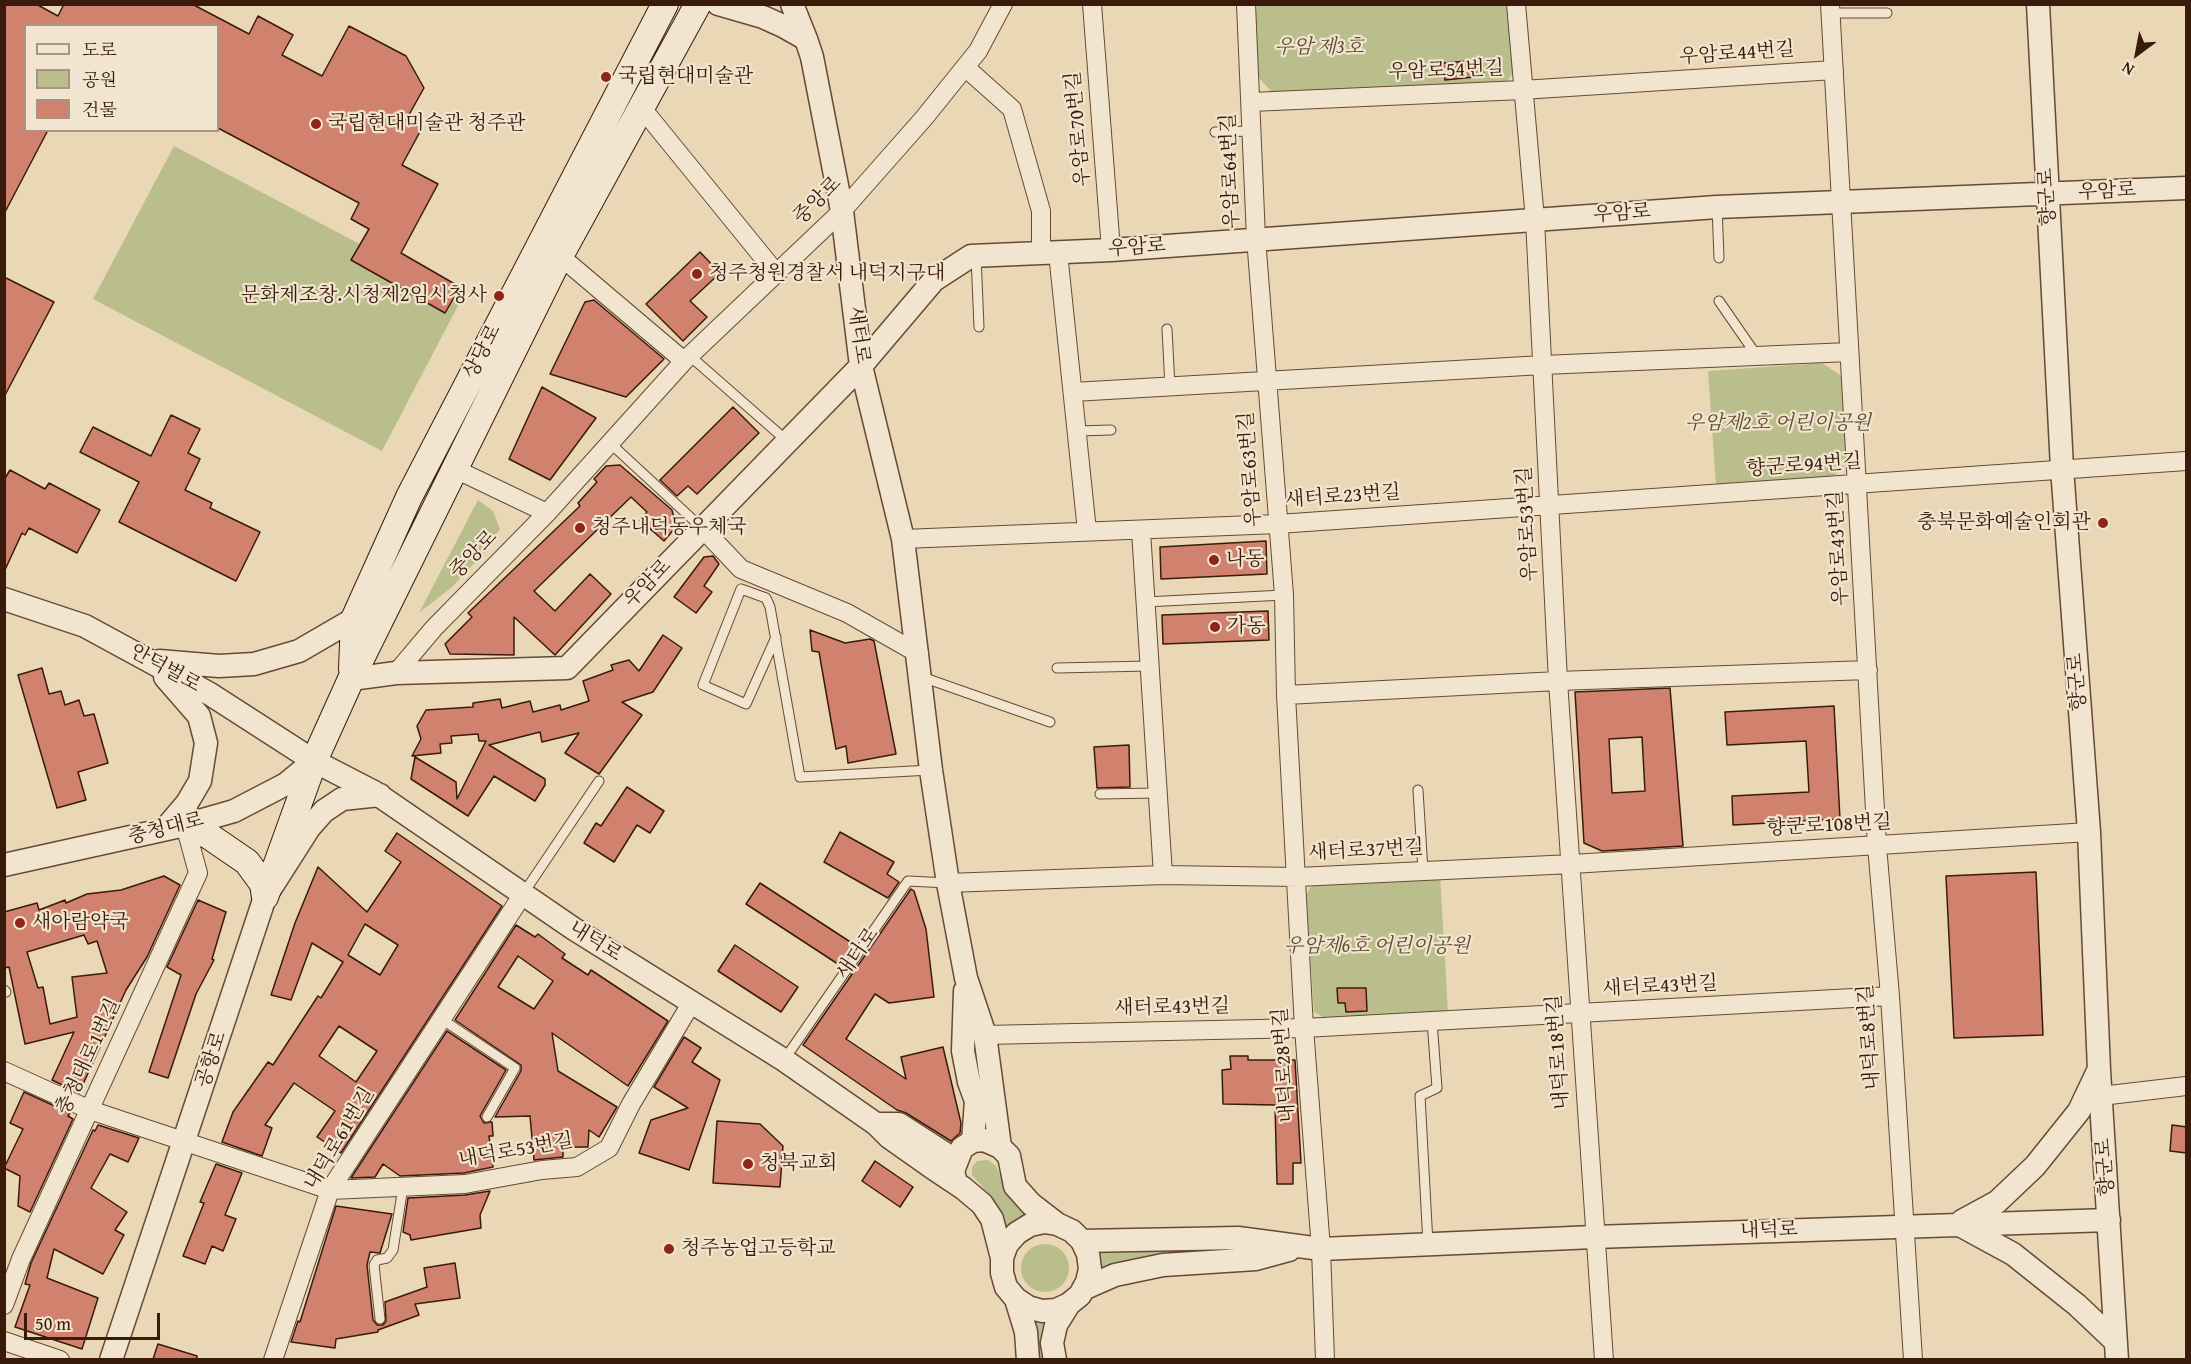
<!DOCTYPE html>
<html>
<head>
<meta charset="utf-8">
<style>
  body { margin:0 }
  #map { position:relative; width:2191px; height:1364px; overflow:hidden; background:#e9d7b5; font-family:"Gentium Book Plus","Noto Serif KR",serif }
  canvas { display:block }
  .frame { position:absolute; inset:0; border:6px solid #3a1b0b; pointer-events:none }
  .legend { position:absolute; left:24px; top:24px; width:195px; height:108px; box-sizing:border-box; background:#f1e5cf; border:2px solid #a89481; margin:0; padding:8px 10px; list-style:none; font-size:18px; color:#3a1b0b }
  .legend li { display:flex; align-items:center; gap:12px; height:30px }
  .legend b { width:30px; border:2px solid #a89481 }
  .north { position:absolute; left:2107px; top:24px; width:60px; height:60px; -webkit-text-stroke:4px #f1e5cf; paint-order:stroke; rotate:212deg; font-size:16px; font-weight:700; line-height:24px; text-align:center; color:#3a1b0b }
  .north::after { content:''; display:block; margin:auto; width:21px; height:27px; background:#3a1b0b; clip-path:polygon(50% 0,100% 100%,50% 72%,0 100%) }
  .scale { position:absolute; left:24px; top:1313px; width:136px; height:27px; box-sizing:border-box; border:3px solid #3a1b0b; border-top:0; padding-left:8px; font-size:18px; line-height:21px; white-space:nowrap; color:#3a1b0b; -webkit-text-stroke:4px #f1e5cf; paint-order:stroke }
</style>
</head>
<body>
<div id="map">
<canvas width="2191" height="1364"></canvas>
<div class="frame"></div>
<ul class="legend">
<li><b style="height:8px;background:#f1e5cf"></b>도로</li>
<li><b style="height:16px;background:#b9be8c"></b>공원</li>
<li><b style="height:16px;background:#d0826f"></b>건물</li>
</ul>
<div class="north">N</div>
<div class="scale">50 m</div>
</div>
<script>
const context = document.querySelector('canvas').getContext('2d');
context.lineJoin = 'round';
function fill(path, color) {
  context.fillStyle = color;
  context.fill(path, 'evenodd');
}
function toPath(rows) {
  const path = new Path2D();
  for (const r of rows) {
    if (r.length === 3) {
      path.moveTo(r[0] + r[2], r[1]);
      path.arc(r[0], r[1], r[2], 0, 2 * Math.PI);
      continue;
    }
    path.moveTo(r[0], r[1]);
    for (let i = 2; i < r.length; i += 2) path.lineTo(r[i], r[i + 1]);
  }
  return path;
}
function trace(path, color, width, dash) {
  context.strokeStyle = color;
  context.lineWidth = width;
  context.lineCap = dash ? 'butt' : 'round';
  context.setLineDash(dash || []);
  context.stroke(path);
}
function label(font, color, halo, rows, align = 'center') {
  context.font = font + ' "Gentium Book Plus","Noto Serif KR",serif';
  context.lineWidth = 4.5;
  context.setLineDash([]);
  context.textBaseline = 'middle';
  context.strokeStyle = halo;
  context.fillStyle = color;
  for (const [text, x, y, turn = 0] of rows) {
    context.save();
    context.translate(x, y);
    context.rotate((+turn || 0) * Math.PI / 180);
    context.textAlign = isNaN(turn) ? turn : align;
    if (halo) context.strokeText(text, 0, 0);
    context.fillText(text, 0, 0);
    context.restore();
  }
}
fill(toPath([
  [1253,5,1507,5,1513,73,1505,84,1273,93,1258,77],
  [174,146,462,298,382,451,93,299],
  [1822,363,1846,379,1848,461,1831,479,1716,485,1708,371],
  [478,500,493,511,500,529,483,554,452,587,419,613],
  [1440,874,1448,1014,1328,1020,1314,1012,1306,895,1315,880],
  [988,1160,996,1166,1005,1188,1030,1216,1015,1219,1007,1228,994,1200,972,1175,972,1167,977,1161],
  [1045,1268,24],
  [1221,1247,1102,1269,1098,1253,1127,1249],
  [1034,1318,1050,1319,1043,1329,1045,1359,1035,1359]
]), '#b9be8c');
const building = toPath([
  [4,4,36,4,58,16,64,4,192,4,249,34,258,16,293,35,282,55,322,76,349,26,406,56,424,88,406,120,422,128,402,165,438,184,401,253,460,287,445,313,351,260,369,229,351,219,359,203,218,128,218,26,26,26,26,130,48,130,4,214,4,4],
  [1482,60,1484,76,1445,80,1443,63,1482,60],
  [700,252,720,273,690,301,707,317,683,341,646,304,700,252],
  [4,277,54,302,4,397,4,277],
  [594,300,664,359,626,397,550,374,585,302,594,300],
  [542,387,596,418,550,480,509,459,542,387],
  [733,407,759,433,697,494,688,486,677,496,660,480,733,407],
  [171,415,200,429,188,453,200,459,185,490,212,503,210,508,260,532,236,581,119,522,139,482,80,452,93,427,151,456,171,415],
  [620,465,672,510,676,527,664,541,640,520,647,512,631,497,534,591,555,611,590,574,611,594,555,655,514,617,514,655,450,654,445,644,472,617,468,613,580,506,578,503,597,482,594,479,606,466,620,465],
  [10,470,45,489,49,483,100,510,77,553,29,528,25,535,22,533,4,572,4,480,10,470],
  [1266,541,1267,574,1161,579,1160,547,1266,541],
  [713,556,719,564,704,586,712,592,696,613,674,597,704,557,713,556],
  [1268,611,1269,640,1163,644,1162,615,1268,611],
  [810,630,845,643,870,639,874,641,896,754,848,763,846,746,836,749,819,652,812,651,810,630],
  [663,635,682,648,653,692,622,702,642,715,599,774,565,753,579,733,542,742,540,732,489,745,545,779,545,785,535,801,494,776,468,816,411,779,415,757,456,782,457,799,486,741,479,741,478,734,451,736,452,743,440,744,441,753,412,756,421,739,417,726,426,710,473,707,473,703,500,699,502,708,530,701,533,712,560,705,561,710,589,701,583,681,613,670,611,665,629,660,639,671,663,635],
  [42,668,49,694,61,691,65,705,79,700,84,716,94,714,108,763,78,772,86,800,57,808,18,675,42,668],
  [1670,688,1683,846,1602,851,1584,843,1575,692,1670,688],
  [1642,737,1645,791,1612,793,1609,739,1642,737],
  [1834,706,1840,819,1733,825,1732,796,1809,792,1806,741,1727,745,1725,712,1834,706],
  [1129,745,1130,787,1097,788,1094,747,1129,745],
  [627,787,664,811,650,833,637,825,614,862,584,843,596,823,601,826,627,787],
  [840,832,894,862,887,874,899,882,888,898,824,862,840,832],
  [397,833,502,906,341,1153,317,1137,335,1111,294,1083,265,1125,272,1128,262,1156,222,1142,233,1112,268,1062,273,1065,318,996,321,998,343,962,312,943,291,1000,271,995,295,923,318,867,367,912,401,862,385,851,397,833],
  [365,924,398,945,380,975,348,955,365,924],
  [339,1026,377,1051,356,1082,319,1056,339,1026],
  [2036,872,2043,1035,1954,1038,1946,876,2036,872],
  [164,876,180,885,147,957,126,990,79,1093,52,1080,74,1032,25,1044,9,967,4,968,4,912,37,903,39,910,65,900,66,903,87,894,121,890,164,876],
  [84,935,88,944,97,941,107,973,72,977,77,1017,50,1024,43,987,38,988,27,952,84,935],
  [760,883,855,945,841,966,746,904,760,883],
  [911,889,914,891,926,929,934,997,889,1003,875,994,846,1039,906,1079,901,1057,943,1047,961,1123,960,1133,951,1141,906,1113,897,1110,803,1045,911,889],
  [198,900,226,912,212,959,214,960,196,994,168,1078,149,1072,181,975,167,967,198,900],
  [516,925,535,937,538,934,565,954,562,958,588,975,591,970,668,1021,628,1086,552,1033,558,1071,617,1107,599,1137,589,1130,588,1147,563,1147,563,1157,534,1160,530,1116,495,1117,521,1071,521,1065,455,1020,516,925],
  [518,956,553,981,534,1009,498,987,518,956],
  [735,945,798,987,781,1012,718,971,735,945],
  [1337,988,1366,988,1367,1011,1346,1012,1345,1003,1338,1003,1337,988],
  [447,1031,506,1070,480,1116,484,1123,492,1122,493,1136,489,1136,493,1167,464,1173,400,1176,383,1164,375,1177,351,1178,447,1031],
  [684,1037,701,1048,692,1062,720,1080,689,1170,639,1153,651,1120,688,1108,654,1087,684,1037],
  [1230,1056,1248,1056,1248,1060,1295,1060,1301,1163,1293,1163,1293,1184,1277,1184,1275,1105,1223,1104,1222,1070,1231,1069,1230,1056],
  [24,1092,70,1113,68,1116,73,1119,30,1212,18,1206,20,1176,4,1168,23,1129,10,1123,24,1092],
  [717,1121,760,1124,783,1146,780,1187,713,1183,717,1121],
  [98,1125,139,1138,128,1162,110,1154,91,1188,127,1212,115,1230,124,1235,103,1274,54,1249,47,1278,98,1298,82,1349,15,1327,30,1285,25,1284,31,1263,93,1130,95,1131,98,1125],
  [2172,1125,2187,1127,2187,1153,2170,1151,2172,1125],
  [875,1161,913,1187,900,1207,862,1181,875,1161],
  [216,1164,242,1173,225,1215,236,1219,223,1251,212,1246,205,1264,183,1256,204,1203,200,1202,216,1164],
  [490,1191,480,1215,481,1228,411,1240,410,1235,403,1232,408,1198,465,1195,490,1191],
  [336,1206,392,1214,380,1253,370,1252,367,1265,373,1320,377,1325,383,1325,386,1321,385,1302,427,1287,424,1268,455,1263,460,1298,415,1304,419,1315,378,1330,378,1332,336,1339,335,1348,291,1342,298,1321,300,1322,336,1206],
  [158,1344,197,1356,197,1359,153,1359,158,1344]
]);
fill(building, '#d0826f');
trace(building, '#3a1b0b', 1.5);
const service = toPath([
  [1830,13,1887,13],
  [1215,132,1252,131],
  [1717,207,1719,258],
  [976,256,979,327],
  [1719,301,1757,356],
  [1167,329,1170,387],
  [690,356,787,441],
  [1077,431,1111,430],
  [610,443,703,529],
  [1145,602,1284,595],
  [776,637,746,704,703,685,741,589,766,598,770,607,800,777,931,770],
  [1057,668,1149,666],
  [922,677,1050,722],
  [1418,790,1423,871],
  [1100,794,1157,793],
  [523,894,599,781],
  [4,990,6,992],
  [443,1020,515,1068,487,1117],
  [784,1060,908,881,948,883],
  [1428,1244,1420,1096,1437,1088,1432,1021],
  [380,1319,374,1265,377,1260,387,1258,393,1250,403,1187]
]);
const minor = toPath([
  [1092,4,1111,250],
  [1246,4,1256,238,1284,595,1286,695,1304,1028,1321,1249,1325,1360],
  [1516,4,1535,220,1558,681,1604,1360],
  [1830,4,1877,846,1890,996,1913,1360],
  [965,67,1012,109,1041,211,1041,254],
  [1251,102,1522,90,1834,70],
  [641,107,776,273],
  [1058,253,1087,531],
  [560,256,684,361],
  [1073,392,1543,365,1849,352],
  [455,469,547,513],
  [703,529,741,569,847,613,919,654],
  [1141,531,1163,875],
  [903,539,1278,524,2186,461],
  [396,673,434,628,547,513,684,361,842,211,924,118,978,51,1003,4],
  [1286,695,1558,681,1868,670],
  [948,883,1163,875,1298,877,1572,864,2089,832],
  [985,1035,1304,1028,1890,996],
  [4,1071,90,1110,330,1190,465,1184,542,1170,577,1167,609,1148,631,1104,692,1002],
  [2101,1096,2186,1086],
  [4,1305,21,1259,198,873,185,825],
  [4,1341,60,1360],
  [273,1360,330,1190,523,894]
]);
const tertiary = toPath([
  [718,4,763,17,783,26,806,39,812,57,842,211,861,366,903,539,931,770,948,883,966,978,985,1035,1000,1147],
  [792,4,806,39],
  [2038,4,2062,468,2089,832,2099,1070,2117,1360],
  [4,599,85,626,210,694,314,761,374,792,574,929,784,1060,876,1124,889,1137,933,1168,963,1188,982,1204,992,1219,1002,1258,1002,1273,1006,1287,1016,1299,1028,1307,1042,1311,1056,1310,1069,1304,1080,1295,1087,1282,1090,1269,1088,1254,1082,1241,1072,1231,1057,1224,1031,1204,1015,1186,1009,1156,1000,1147,984,1140,973,1141,962,1148,953,1171,956,1183],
  [159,661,219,666,254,664,299,651,354,619],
  [165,677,199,716,206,743,200,781,187,803,165,829],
  [351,679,396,673,567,668,861,366,934,280,971,256,1111,250,1717,207,2186,188],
  [4,865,185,825,234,811,286,784,314,761],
  [965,991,963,1051,969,1082,976,1101,973,1141],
  [876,1124,899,1124,955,1160],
  [1962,1221,1997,1202,2035,1166,2079,1111,2098,1071],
  [1958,1224,2013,1254,2077,1305,2116,1342],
  [1082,1241,1238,1238,1321,1249,1594,1237,2109,1220],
  [1002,1258,1007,1244,1017,1233,1030,1225,1044,1222,1057,1224],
  [1083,1289,1115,1275,1163,1265,1256,1259,1289,1250],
  [1016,1299,1026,1332,1028,1360],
  [111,1360,265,897,309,828,324,811,342,799,380,795],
  [1055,1360,1052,1343,1056,1325,1069,1304]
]);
const secondary = toPath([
  [352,669,354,619,409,497,665,4],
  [185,825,209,836,247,862,263,884,265,897],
  [265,897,314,761,351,679,560,256,698,4]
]);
trace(service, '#664a36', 11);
trace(minor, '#664a36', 20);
trace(tertiary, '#664a36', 25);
trace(secondary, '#3a1b0b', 28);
trace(service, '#f1e5cf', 9);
trace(minor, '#f1e5cf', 18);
trace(tertiary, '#f1e5cf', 22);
trace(secondary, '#f1e5cf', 26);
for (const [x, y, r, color] of [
  [606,77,6,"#8f2418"],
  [316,124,6,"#8f2418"],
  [697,274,6,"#8f2418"],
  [499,296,6,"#8f2418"],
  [2103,523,6,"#8f2418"],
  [580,528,6,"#8f2418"],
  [1214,560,6,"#8f2418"],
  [1215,627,6,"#8f2418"],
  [20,923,6,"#8f2418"],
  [748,1164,6,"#8f2418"],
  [669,1249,6,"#8f2418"]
]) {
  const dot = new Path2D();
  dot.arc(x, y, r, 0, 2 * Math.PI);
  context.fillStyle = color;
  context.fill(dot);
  trace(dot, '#f1e5cf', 2);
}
label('italic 20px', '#604c32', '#f1e5cf', [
  ["우암 제3호",1319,48],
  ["우암제2호 어린이공원",1778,424],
  ["우암제6호 어린이공원",1377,947]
]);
label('20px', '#3a1b0b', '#f1e5cf', [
  ["우암로44번길",1737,54,-4],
  ["우암로54번길",1446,71,-2],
  ["우암로70번길",1079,129,-95],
  ["우암로64번길",1231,171,-92],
  ["우암로",2107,192,-3],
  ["향군로",2048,197,-93],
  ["중앙로",818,201,-45],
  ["우암로",1622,214,-4],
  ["우암로",1137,248,-4],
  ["새터로",858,335,82],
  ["상당로",483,352,-63],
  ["향군로94번길",1804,466,-4],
  ["우암로63번길",1251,469,-94],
  ["새터로23번길",1343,497,-4],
  ["우암로53번길",1528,524,-93],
  ["우암로43번길",1839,548,-93],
  ["중앙로",474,555,-46],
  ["우암로",648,584,-46],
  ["안덕벌로",165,669,29],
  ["향군로",2078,682,-94],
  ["향군로108번길",1829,826,-3],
  ["충청대로",166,829,-14],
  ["새터로37번길",1366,851,-3],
  ["내덕로",595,942,32],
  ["새터로",858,954,-55],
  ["새터로43번길",1660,987,-3],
  ["새터로43번길",1172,1008,-1],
  ["내덕로8번길",1870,1037,-94],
  ["내덕로18번길",1559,1052,-94],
  ["충청대로1번길",89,1057,-65],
  ["공항로",212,1060,-72],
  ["내덕로28번길",1285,1065,-94],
  ["내덕로61번길",340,1139,-59],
  ["내덕로53번길",516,1151,-10],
  ["향군로",2106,1167,-94],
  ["내덕로",1769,1231,-2]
]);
label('20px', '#3a1b0b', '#f1e5cf', [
  ["국립현대미술관",618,77],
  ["국립현대미술관 청주관",328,124],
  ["청주청원경찰서 내덕지구대",709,274],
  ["문화제조창.시청제2임시청사",487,296,"right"],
  ["충북문화예술인회관",2091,523,"right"],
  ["청주내덕동우체국",592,528],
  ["나동",1226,560],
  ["가동",1227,627],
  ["새아람약국",32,923],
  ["청북교회",760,1164],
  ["청주농업고등학교",681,1249]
], 'left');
</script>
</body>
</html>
